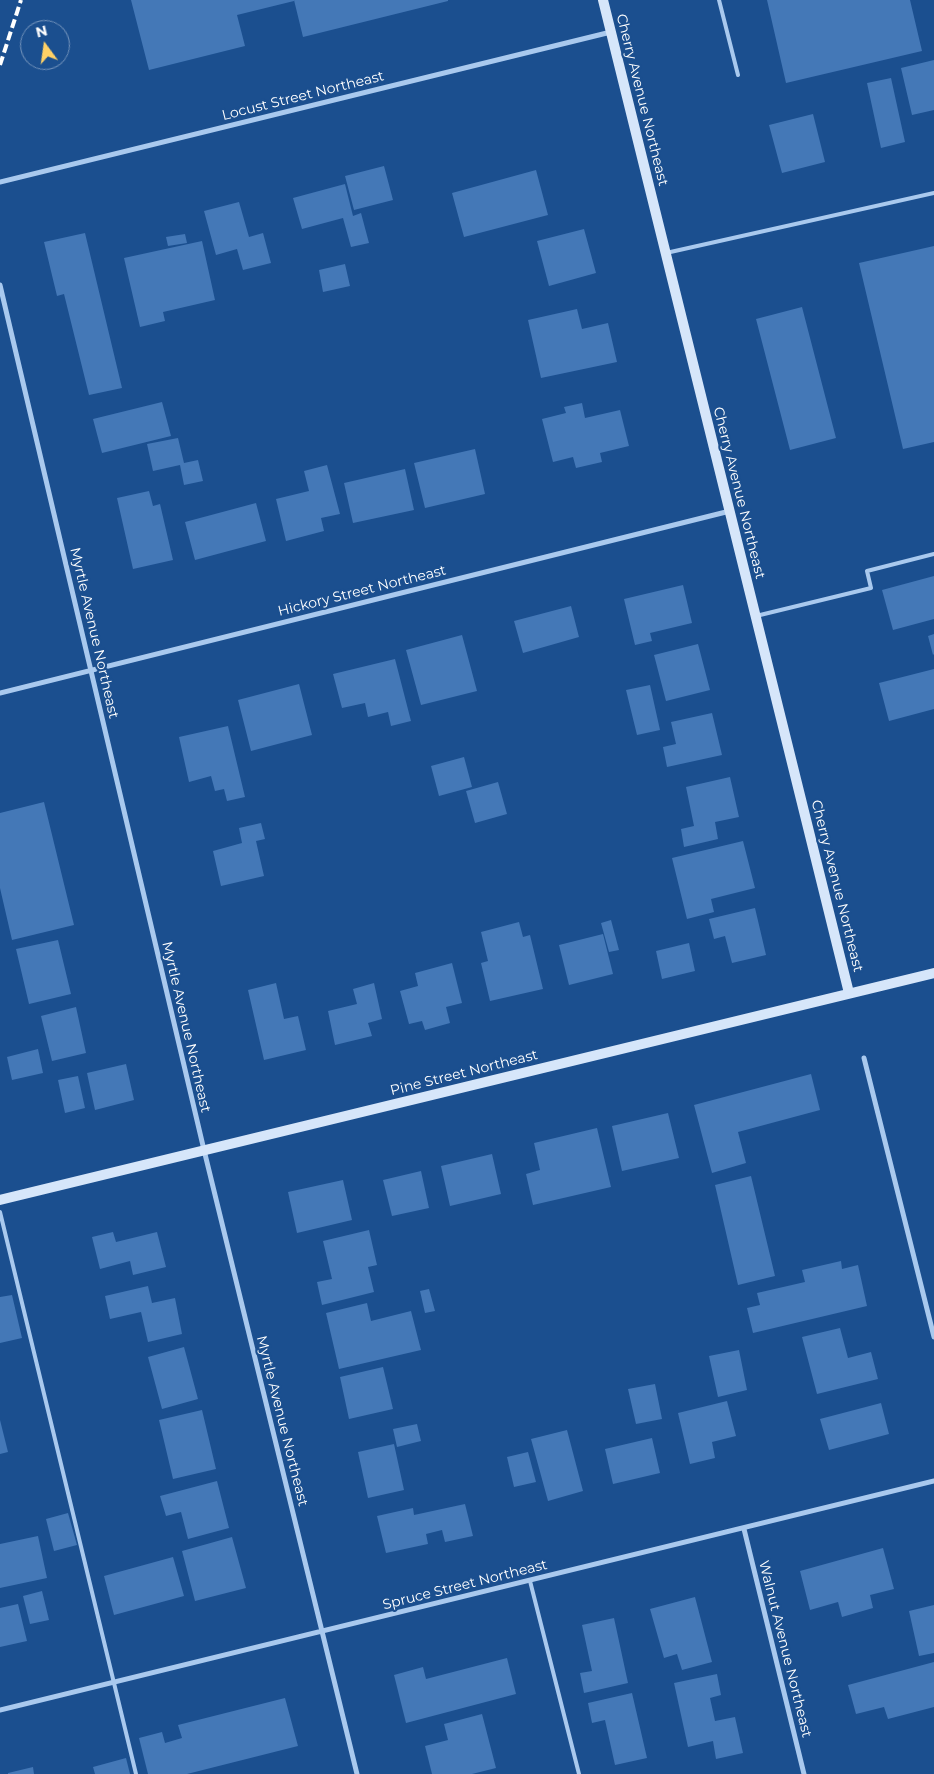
<!DOCTYPE html>
<html>
<head>
<meta charset="utf-8">
<style>
  body { margin:0 }
  #map { position:relative; width:934px; height:1774px; overflow:hidden; background:#1b4f8f; font-family:Montserrat,sans-serif }
  canvas { display:block }
  .north { position:absolute; left:20px; top:20px; width:50px; height:50px; box-sizing:border-box; background:#1b4f8f; border:1px solid #7695bc; border-radius:50%; rotate:346deg; font-size:14px; font-weight:700; line-height:20px; text-align:center; color:#fff }
  .north::after { content:''; display:block; margin:auto; width:18px; height:22px; background:#ffd166; clip-path:polygon(50% 0,100% 100%,50% 72%,0 100%) }
</style>
</head>
<body>
<div id="map">
<canvas width="934" height="1774"></canvas>
<div class="north">N</div>
</div>
<script>
const context = document.querySelector('canvas').getContext('2d');
context.lineJoin = 'round';
function fill(path, color) {
  context.fillStyle = color;
  context.fill(path, 'evenodd');
}
function toPath(rows) {
  const path = new Path2D();
  for (const r of rows) {
    path.moveTo(r[0], r[1]);
    for (let i = 2; i < r.length; i += 2) path.lineTo(r[i], r[i + 1]);
  }
  return path;
}
function trace(path, color, width, dash) {
  context.strokeStyle = color;
  context.lineWidth = width;
  context.lineCap = dash ? 'butt' : 'round';
  context.setLineDash(dash || []);
  context.stroke(path);
}
function label(font, color, halo, rows, align = 'center') {
  context.font = font + ' Montserrat,sans-serif';
  context.lineWidth = 4.5;
  context.setLineDash([]);
  context.textBaseline = 'middle';
  context.strokeStyle = halo;
  context.fillStyle = color;
  for (const [text, x, y, turn = 0] of rows) {
    context.save();
    context.translate(x, y);
    context.rotate((+turn || 0) * Math.PI / 180);
    context.textAlign = isNaN(turn) ? turn : align;
    if (halo) context.strokeText(text, 0, 0);
    context.fillText(text, 0, 0);
    context.restore();
  }
}
fill(toPath([
  [131,0,294,0,294,1,237,15,245,46,149,70],
  [294,0,448,0,448,1,303,37],
  [767,0,910,0,922,51,786,83],
  [934,60,934,110,912,115,901,68],
  [891,78,905,142,881,148,867,83],
  [813,114,825,162,782,173,769,125],
  [384,166,393,200,354,210,345,176],
  [536,170,548,215,464,237,452,193],
  [345,184,353,216,361,213,369,243,351,247,343,218,302,229,293,198],
  [239,202,249,237,263,233,271,263,243,270,237,249,216,255,204,211],
  [584,229,596,273,549,286,537,241],
  [85,233,122,388,89,395,64,294,57,296,44,242],
  [185,234,187,243,168,246,166,237],
  [202,241,215,300,163,312,165,321,140,327,124,258],
  [934,246,934,442,903,449,859,263],
  [345,264,350,286,323,292,319,270],
  [802,307,836,438,790,450,756,319],
  [577,309,582,329,608,323,617,362,541,378,528,320],
  [162,402,171,436,102,453,93,419],
  [582,403,585,418,620,410,629,446,600,453,602,462,576,468,573,457,553,462,542,419,566,413,564,407],
  [178,438,184,463,198,460,203,481,184,485,180,465,153,471,147,444],
  [475,449,485,494,425,508,414,463],
  [327,465,340,514,321,518,324,531,286,541,276,499,309,491,304,471],
  [405,469,414,510,353,523,344,483],
  [149,491,153,506,160,504,173,560,133,569,117,498],
  [256,503,266,541,195,560,185,522],
  [934,576,934,619,893,630,882,590],
  [683,585,692,623,650,633,652,641,635,645,624,599],
  [571,606,579,637,523,653,514,621],
  [934,634,934,654,933,655,928,636],
  [462,635,477,691,421,705,406,650],
  [698,644,710,690,666,701,654,655],
  [395,659,411,721,391,726,388,712,368,717,365,703,342,708,333,674],
  [934,669,934,709,889,721,879,683],
  [299,684,312,735,251,751,238,700],
  [650,685,660,730,637,735,626,690],
  [712,713,722,755,667,767,663,747,676,744,671,722],
  [228,726,245,797,227,801,224,789,215,791,211,776,189,782,179,737],
  [464,757,472,787,439,796,431,766],
  [730,777,739,817,715,822,718,839,684,847,681,829,694,826,686,787],
  [498,782,507,814,475,823,466,791],
  [44,802,74,925,12,940,0,888,0,813],
  [261,823,265,839,256,841,264,876,221,886,213,851,242,843,239,828],
  [743,841,755,888,711,899,714,912,687,919,672,858],
  [755,908,766,955,732,963,725,936,714,939,709,919],
  [611,920,619,950,609,952,601,923],
  [519,922,523,937,530,935,543,989,490,1001,481,963,488,961,481,932],
  [603,934,613,974,569,985,559,945],
  [58,940,71,994,29,1004,16,949],
  [689,943,695,971,662,979,656,951],
  [452,963,462,1003,446,1007,450,1023,425,1030,422,1021,409,1024,400,991,418,986,415,973],
  [276,983,284,1019,298,1016,306,1050,264,1060,248,990],
  [374,983,382,1019,368,1023,372,1036,335,1045,328,1011,357,1004,353,989],
  [76,1007,86,1053,52,1061,41,1016],
  [38,1049,43,1073,12,1080,7,1057],
  [126,1064,134,1100,95,1110,87,1073],
  [811,1074,820,1110,738,1132,746,1163,712,1173,694,1105],
  [78,1076,85,1108,65,1113,58,1080],
  [668,1113,679,1158,622,1171,612,1126],
  [597,1128,611,1187,533,1205,526,1174,540,1170,534,1143],
  [492,1154,501,1194,450,1206,441,1166],
  [421,1171,429,1208,392,1216,383,1180],
  [751,1176,775,1276,738,1285,715,1185],
  [343,1180,352,1220,297,1233,288,1192],
  [369,1230,377,1265,368,1267,374,1292,322,1305,317,1282,332,1279,323,1241],
  [113,1232,116,1242,157,1232,166,1267,133,1275,130,1261,100,1269,92,1237],
  [841,1261,842,1269,858,1265,867,1306,753,1333,747,1308,760,1305,757,1293,805,1282,802,1270],
  [148,1286,152,1303,175,1298,182,1334,148,1342,141,1312,110,1319,105,1296],
  [429,1289,435,1311,425,1313,420,1291],
  [12,1295,22,1338,0,1343,0,1297],
  [367,1303,371,1321,411,1311,421,1350,339,1369,326,1313],
  [840,1328,848,1358,871,1352,878,1379,817,1394,802,1337],
  [184,1347,198,1399,162,1409,148,1357],
  [739,1350,747,1390,718,1397,709,1356],
  [383,1367,393,1409,349,1419,340,1377],
  [655,1384,662,1419,636,1424,628,1389],
  [727,1401,736,1436,712,1442,715,1458,690,1464,678,1413],
  [881,1403,889,1434,829,1450,820,1419],
  [202,1410,216,1469,173,1479,159,1420],
  [0,1420,8,1452,0,1454],
  [417,1424,421,1441,397,1447,393,1429],
  [567,1430,583,1491,548,1501,531,1439],
  [652,1438,660,1473,613,1484,605,1449],
  [394,1444,404,1490,368,1498,358,1452],
  [528,1452,536,1482,514,1487,507,1457],
  [217,1481,229,1528,188,1539,181,1512,166,1516,160,1496],
  [465,1504,473,1536,445,1542,442,1530,426,1534,428,1544,386,1553,377,1516,413,1508,414,1515],
  [68,1513,77,1545,54,1551,46,1519],
  [38,1536,47,1578,0,1588,0,1544],
  [232,1537,246,1588,195,1601,182,1551],
  [883,1548,894,1589,870,1595,873,1608,842,1617,838,1602,810,1610,800,1571],
  [173,1557,184,1596,114,1615,104,1576],
  [42,1591,49,1620,30,1624,23,1596],
  [695,1597,712,1662,682,1670,677,1654,664,1658,650,1609],
  [18,1604,27,1641,0,1647,0,1608],
  [934,1605,934,1653,919,1656,909,1611],
  [614,1618,628,1683,584,1693,580,1673,592,1671,582,1625],
  [507,1658,516,1694,406,1723,394,1675,423,1667,426,1679],
  [934,1662,934,1707,888,1719,884,1707,856,1714,848,1685],
  [717,1674,721,1695,710,1698,715,1721,735,1717,743,1753,716,1759,713,1741,688,1747,674,1683],
  [632,1693,647,1758,615,1765,605,1720,592,1723,588,1703],
  [285,1698,298,1746,187,1774,148,1774,139,1738,162,1732,165,1743,182,1738,178,1725],
  [482,1714,496,1768,472,1774,432,1774,425,1746,448,1740,444,1724],
  [126,1758,130,1774,95,1774,93,1767],
  [33,1767,34,1774,8,1774,8,1773]
]), '#4478b7');
trace(toPath([
  [719,0,738,75],
  [666,253,934,193],
  [756,616,871,588,867,571,934,554],
  [0,1212,136,1774],
  [530,1581,579,1774]
]), '#a9c9ee', 4);
trace(toPath([
  [0,182,611,32],
  [0,285,204,1150,357,1774],
  [0,693,730,511],
  [864,1058,934,1337],
  [744,1529,804,1774],
  [0,1710,934,1481]
]), '#a9c9ee', 5);
trace(toPath([
  [603,0,849,993],
  [0,1200,934,973]
]), '#d6e6fa', 10);
trace(toPath([
  [0,65,21,0]
]), '#fff', 4, [9, 4]);
label('14px', '#fff', '#1b4f8f', [
  ["Locust Street Northeast",303,96,-14],
  ["Cherry Avenue Northeast",642,100,76],
  ["Cherry Avenue Northeast",739,493,76],
  ["Hickory Street Northeast",362,591,-14],
  ["Myrtle Avenue Northeast",94,633,77],
  ["Cherry Avenue Northeast",837,886,76],
  ["Myrtle Avenue Northeast",186,1027,77],
  ["Pine Street Northeast",464,1073,-14],
  ["Myrtle Avenue Northeast",282,1421,76],
  ["Spruce Street Northeast",465,1585,-14],
  ["Walnut Avenue Northeast",785,1649,76]
]);
</script>
</body>
</html>
